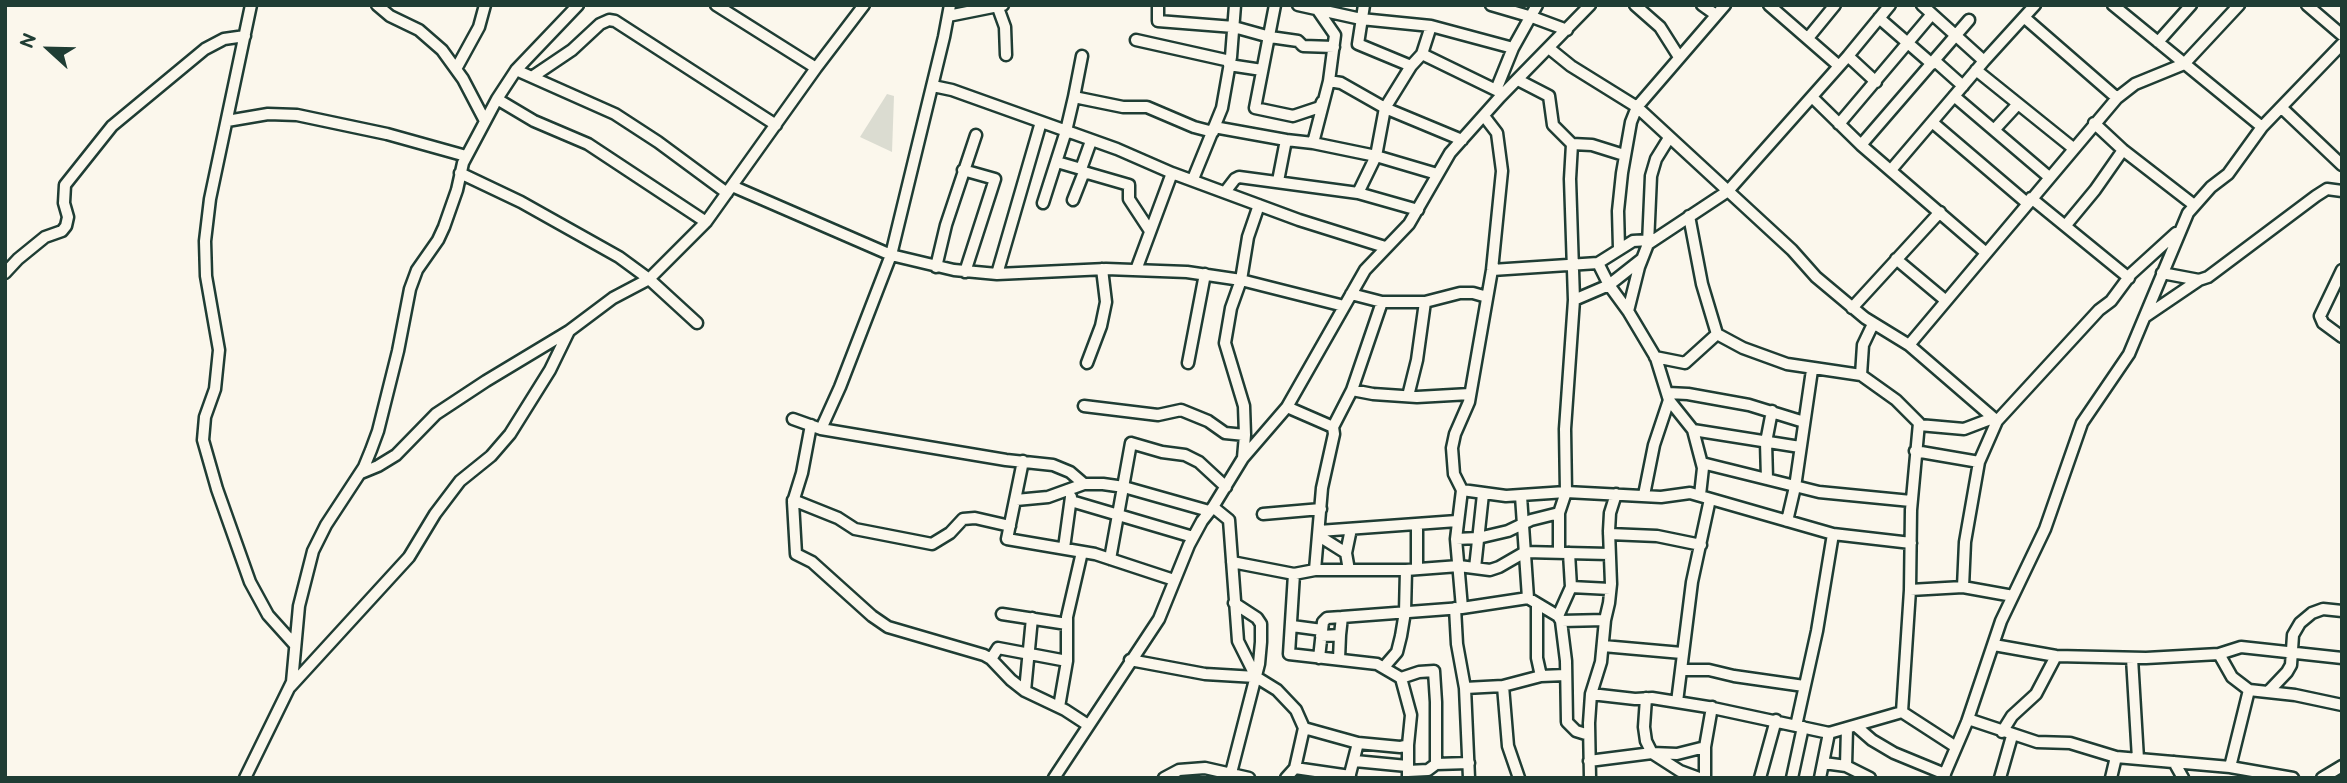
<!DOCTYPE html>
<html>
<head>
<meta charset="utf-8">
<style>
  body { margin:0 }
  #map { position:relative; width:2347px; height:783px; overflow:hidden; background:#fbf7ec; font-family:"Balsamiq Sans",sans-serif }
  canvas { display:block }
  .frame { position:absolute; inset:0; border:7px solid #1f3d34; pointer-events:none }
  .north { position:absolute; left:14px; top:14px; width:70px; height:70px; -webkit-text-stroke:5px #fbf7ec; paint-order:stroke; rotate:292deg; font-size:19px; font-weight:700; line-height:28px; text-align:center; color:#1f3d34 }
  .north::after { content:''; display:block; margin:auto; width:24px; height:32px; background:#1f3d34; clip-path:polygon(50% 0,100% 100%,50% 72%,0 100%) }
</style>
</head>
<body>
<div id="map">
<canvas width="2347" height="783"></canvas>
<div class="frame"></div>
<div class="north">N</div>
</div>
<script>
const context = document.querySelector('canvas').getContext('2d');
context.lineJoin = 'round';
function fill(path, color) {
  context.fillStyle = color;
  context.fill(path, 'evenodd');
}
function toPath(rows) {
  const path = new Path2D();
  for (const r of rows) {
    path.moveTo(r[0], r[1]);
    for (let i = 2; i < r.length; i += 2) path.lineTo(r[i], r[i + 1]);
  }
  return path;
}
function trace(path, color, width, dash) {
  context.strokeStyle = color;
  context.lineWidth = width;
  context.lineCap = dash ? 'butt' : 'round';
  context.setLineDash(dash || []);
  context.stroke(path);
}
fill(toPath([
  [887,94,894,96,892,152,860,137]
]), '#dbdcd1');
const minor = toPath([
  [251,5,210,199,205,241,206,276,219,350,215,389,205,417,203,440,217,489,250,582,268,615,295,645],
  [377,5,390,16,419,30,442,50,463,79,485,121],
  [716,5,816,68],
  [997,5,1005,27,1006,55],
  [1158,5,1158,21,1234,27,1270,37,1298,41,1303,46,1334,47],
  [1275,5,1255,108,1293,116,1320,107,1322,102],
  [1298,5,1361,19,1431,26,1513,48],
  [1364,5,1358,44,1411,66],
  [1491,5,1532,17,1567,30],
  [1635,5,1660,27,1679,57],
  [1702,5,1716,15],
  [1769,5,1839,66],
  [1922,5,1984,61],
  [2113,5,2262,127],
  [2307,5,2342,35],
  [948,16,1003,5],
  [1879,18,1932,64],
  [2025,18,2117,98],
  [1808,38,1835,5],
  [1136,40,1230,61],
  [2158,42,2191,5],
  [1550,49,1571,66,1637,107,1792,250,1816,277,1865,318,1909,345,1997,421],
  [1422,54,1500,92],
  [1848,56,1876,82],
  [1935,61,1963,86],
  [1229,65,1262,70],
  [456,69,479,27,485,5],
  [516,70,615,114,658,142,727,193],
  [1976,70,2073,148],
  [532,77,572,50,600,24,609,20,615,21,776,125],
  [1518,80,1549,96,1553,125,1572,144,1592,145,1624,155],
  [1329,81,1341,83,1385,108,1462,140],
  [933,86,952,90,1117,149,1172,173,1299,220,1385,247],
  [1496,90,1513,48,1537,5],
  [1954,96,2049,177],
  [1074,97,1082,56],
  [1812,97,1861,145,1985,252],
  [497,99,534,121,588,144,706,222],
  [2282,108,2342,165],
  [227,121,268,114,297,115,387,134,466,156],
  [1932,122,2027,203],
  [2094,123,2123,150,2194,205],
  [1839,124,1932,14],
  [1214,127,1286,140],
  [1994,130,2018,104],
  [1313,143,1376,156,1437,174],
  [1861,145,1969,20],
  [1057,162,1081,169],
  [963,170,995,179,965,272],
  [1891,170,1984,61,2035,5],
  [1084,172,1129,185,1129,199,1150,231],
  [460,173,521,202,619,257,649,279,697,323],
  [1193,179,1222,108,1231,57,1235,5],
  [1278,181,1286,140,1313,143,1329,81,1335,35,1317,9],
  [732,186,891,255,954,270,997,274,1106,269,1187,272,1241,280,1344,306],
  [1225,192,1235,179,1239,177,1358,193,1418,210],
  [1358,193,1376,156,1385,108,1411,66,1422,54,1431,26],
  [2031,198,2129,278],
  [1073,200,1084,172,1081,169,1091,141],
  [1043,203,1066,131,1074,97,1123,107,1147,107,1194,127,1213,132],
  [1689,216,1702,284,1717,334,1743,348,1787,364,1861,375,1896,400,1919,423,1911,510,1910,590,1902,712],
  [2066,225,2095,190,2123,150],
  [1648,244,1728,191,1848,56,1890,5],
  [1619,248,1618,211,1622,173,1631,122,1637,107,1725,5],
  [1896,259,1945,300],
  [1598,263,1609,285,1628,311,1656,358,1669,400,1693,430,1703,468,1700,495],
  [936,267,946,225,976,135],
  [1136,270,1172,173],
  [1492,270,1598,263,1633,241,1649,240],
  [2342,270,2320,316,2323,323,2342,337],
  [5,273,18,259,45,237,62,231,66,226,68,217,64,203,65,185,112,126,205,49,224,39,245,36],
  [2162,273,2199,280],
  [997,274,1041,122],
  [1351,294,1382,302,1425,302,1460,293,1473,293,1487,297],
  [1574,300,1609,285,1642,259],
  [1852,308,1940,212],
  [1628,311,1639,267,1648,244,1651,176,1656,159,1669,138],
  [2146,316,2199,280,2208,277,2316,196,2327,189,2342,191],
  [1909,345,2117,98,2135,84,2184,64,2239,5],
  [1655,357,1685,363,1717,334],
  [1087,363,1101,326,1106,302,1102,269],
  [1188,363,1205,274],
  [1861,375,1863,345,1873,324],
  [1352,390,1373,394,1417,397,1470,394],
  [1668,393,1688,394,1749,405,1804,422],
  [1408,396,1417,360,1425,302],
  [1084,406,1158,415,1181,410,1208,421,1225,433,1245,435],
  [1287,407,1333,427],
  [793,419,821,429,1006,460,1053,465,1070,472,1084,484],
  [811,425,802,473,793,502,796,554,812,562,872,616,888,627,984,655,991,659,1011,680,1025,691,1065,710,1088,725],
  [1919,425,1964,429,1993,418],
  [821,429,840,387,891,255,944,37,950,5],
  [1693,430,1800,447],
  [1915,451,1979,462],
  [1243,458,1245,435,1244,406,1225,343,1231,308,1241,280,1248,237,1259,205],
  [1023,461,1007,539,1095,554,1174,580],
  [1702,463,1819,492,1911,501],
  [361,473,378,466,396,455,436,414,486,381,569,331],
  [1767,479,1766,442,1772,411],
  [1462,490,1506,496,1566,492,1661,497,1690,493,1833,534,1911,543],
  [1644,495,1654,445,1669,400],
  [1521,496,1528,598],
  [793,500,838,518,855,529,932,544,950,533,963,519,975,518,1010,526],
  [1016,500,1048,497,1084,484,1103,484,1124,487,1209,511],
  [1071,501,1193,537],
  [1213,507,1229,520,1238,641,1256,677,1277,690,1296,710,1304,728,1358,743,1349,778],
  [1263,514,1321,509],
  [1787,521,1795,487,1812,370],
  [1319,531,1457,521],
  [1609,534,1657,536,1701,545],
  [1319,536,1346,553],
  [1456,539,1478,538,1508,531,1531,520,1559,513],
  [1064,548,1071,497],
  [1559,553,1559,513,1566,492,1565,429,1574,300,1570,179,1572,144],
  [1110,559,1131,443,1162,452,1185,455,1199,462,1226,487],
  [1232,562,1294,574,1315,570,1406,570,1459,566,1490,570,1499,567,1525,552,1609,554],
  [1475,568,1483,494],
  [1417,569,1417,524],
  [1315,570,1322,488,1334,434,1333,427,1352,390,1382,302],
  [1349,570,1346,553,1351,529],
  [1294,574,1289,654,1377,664,1401,678,1411,715,1408,745,1408,778],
  [1571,587,1610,589],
  [1963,587,1965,542,1979,462,1997,421,2099,310,2111,301,2131,274,2176,233],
  [1910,590,1963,587,2013,596],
  [1537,605,1537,658,1541,676],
  [1455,608,1457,644,1465,688,1469,778],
  [1462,608,1456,539,1462,490,1454,474,1452,448,1455,434,1469,402,1492,270,1502,171,1497,133,1484,116],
  [1002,614,1067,624],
  [1558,616,1571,587,1569,553],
  [1561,621,1605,620],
  [1292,626,1322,630],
  [1321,636,1340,635,1342,617,1462,608,1528,598,1558,616,1561,621,1566,661,1567,722,1576,731,1589,735],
  [1994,645,2056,656,2146,658,2219,654,2241,647,2342,658],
  [1603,646,1682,653],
  [2219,654,2232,677,2249,690,2295,695,2342,705],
  [1319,658,1323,622,1327,618,1342,617],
  [2132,658,2138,759],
  [991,659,998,648,1067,661],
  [1339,659,1340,635],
  [1130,660,1205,674,1256,677],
  [1384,667,1397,652,1401,636,1405,612,1406,570],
  [1681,670,1709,670,1734,676,1804,686],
  [1401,678,1419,672,1434,671,1436,702,1436,764],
  [1503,686,1508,746,1519,778],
  [290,687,409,557,435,514,460,481,491,456,510,434,550,370,569,331,613,298,649,279,706,222,816,68,864,5],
  [1465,688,1503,686,1541,676,1565,675],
  [1025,691,1032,618],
  [2268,692,2287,672,2291,665,2293,635,2300,623,2312,613,2323,609,2342,611],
  [1591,694,1635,699,1652,698,1708,707,1829,733,1902,712],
  [1646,698,1644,727,1646,741,1652,753,1680,771,1699,778],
  [1677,702,1692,582,1710,499],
  [1059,707,1067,661,1067,617,1082,552],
  [1902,712,1956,747],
  [1968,719,2037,742,2070,743,2116,757,2230,767,2293,778],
  [1796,726,1817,631,1833,534],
  [1856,726,1872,740,1894,753,1945,774],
  [2002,732,2012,716,2036,694,2056,656],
  [1358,743,1400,747,1408,745],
  [1355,761,1407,766],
  [1589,761,1652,753,1677,754,1705,747],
  [2174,762,2183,778],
  [1824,763,1846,766,1870,778],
  [1846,766,1847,728],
  [2230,767,2249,690],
  [1295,768,1304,728],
  [1408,771,1428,770,1436,764,1469,763],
  [1231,773,1259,664,1261,642,1261,624,1257,618,1234,603],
  [245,778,292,682,299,606,313,551,326,525,364,467,371,450,378,431,398,351,410,289,417,270,438,240,444,227,457,190,463,163,497,99,516,70,578,5],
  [1054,778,1159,619,1189,545,1202,521,1213,507,1243,458,1287,407,1365,270,1409,224,1450,153,1500,97,1590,5],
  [1164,778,1179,770,1205,768,1249,778],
  [1286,778,1295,768,1350,776],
  [1590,778,1589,723,1591,694,1601,662,1605,620,1609,603,1611,584,1609,531,1610,513,1616,494],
  [1705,778,1705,747,1712,707],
  [1760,778,1776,720],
  [1792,778,1803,727],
  [1820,778,1829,733],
  [1943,778,1967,722,2001,621,2045,529,2082,423,2129,354,2188,213,2211,187,2228,174,2262,127,2342,44],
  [2000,778,2012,736],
  [2111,778,2116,757],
  [2322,778,2342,766]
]);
trace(minor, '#1f3d34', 15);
trace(minor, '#fbf7ec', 10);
</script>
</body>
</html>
